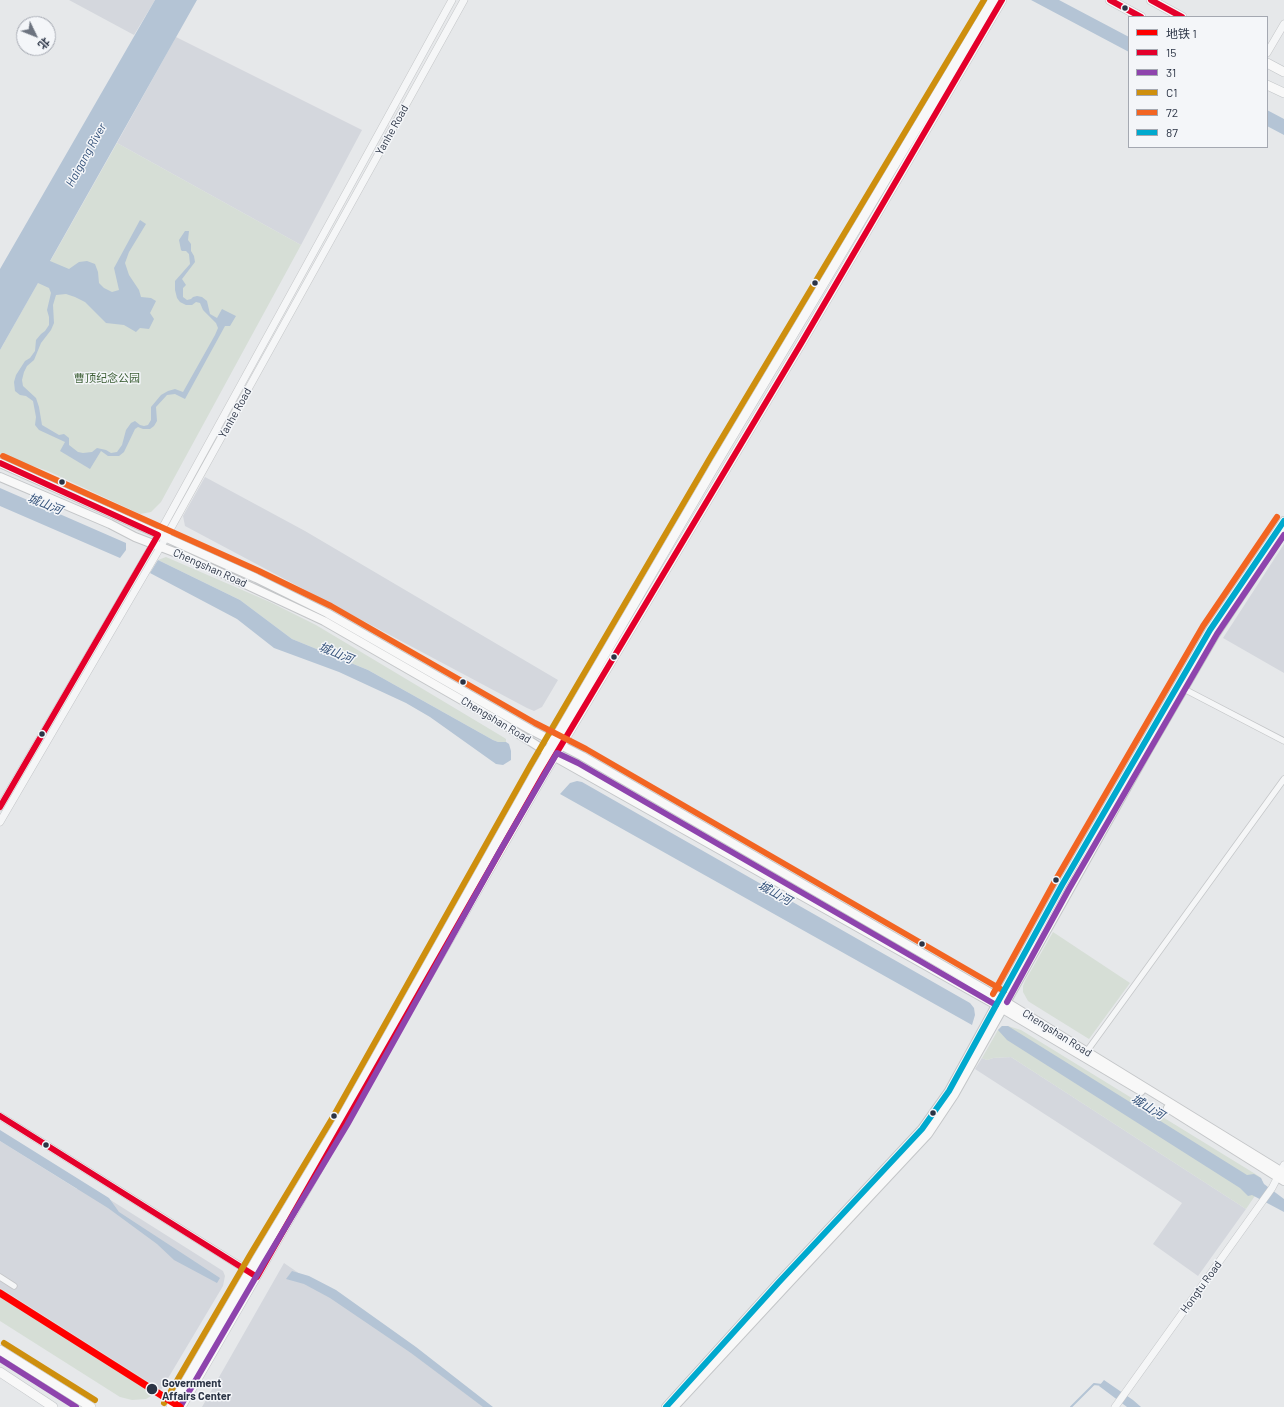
<!DOCTYPE html>
<html>
<head>
<meta charset="utf-8">
<style>
  body { margin:0 }
  #map { position:relative; width:1284px; height:1407px; overflow:hidden; background:#e6e8ea; font-family:Barlow,"Noto Sans SC",sans-serif }
  canvas { display:block }
  .legend { position:absolute; left:1128px; top:16px; width:140px; height:132px; box-sizing:border-box; background:#f4f6f9; border:1px solid #a4a8b1; margin:0; padding:5px 7px; list-style:none; font-size:12px; color:#2b3445 }
  .legend li { display:flex; align-items:center; gap:8px; height:20px }
  .legend b { width:20px; border:1px solid #a4a8b1 }
  .north { position:absolute; left:16px; top:16px; width:40px; height:40px; box-sizing:border-box; background:#f4f6f9; border:1px solid #a4a8b1; border-radius:50%; rotate:133deg; font-size:11px; font-weight:700; line-height:16px; text-align:center; color:#2b3445 }
  .north::after { content:''; display:block; margin:auto; width:14px; height:18px; background:#6c737f; clip-path:polygon(50% 0,100% 100%,50% 72%,0 100%) }
</style>
</head>
<body>
<div id="map">
<canvas width="1284" height="1407"></canvas>
<ul class="legend">
<li><b style="height:5px;background:#f00"></b>地铁 1</li>
<li><b style="height:5px;background:#e4002b"></b>15</li>
<li><b style="height:5px;background:#8e44ad"></b>31</li>
<li><b style="height:5px;background:#ce8f0e"></b>C1</li>
<li><b style="height:5px;background:#f26522"></b>72</li>
<li><b style="height:5px;background:#00a9ce"></b>87</li>
</ul>
<div class="north">北</div>
</div>
<script>
const context = document.querySelector('canvas').getContext('2d');
context.lineJoin = 'round';
function fill(path, color) {
  context.fillStyle = color;
  context.fill(path, 'evenodd');
}
function toPath(rows) {
  const path = new Path2D();
  for (const r of rows) {
    path.moveTo(r[0], r[1]);
    for (let i = 2; i < r.length; i += 2) path.lineTo(r[i], r[i + 1]);
  }
  return path;
}
function trace(path, color, width, dash) {
  context.strokeStyle = color;
  context.lineWidth = width;
  context.lineCap = dash ? 'butt' : 'round';
  context.setLineDash(dash || []);
  context.stroke(path);
}
function label(font, color, halo, rows, align = 'center') {
  context.font = font + ' Barlow,"Noto Sans SC",sans-serif';
  context.lineWidth = 3;
  context.setLineDash([]);
  context.textBaseline = 'middle';
  context.strokeStyle = halo;
  context.fillStyle = color;
  for (const [text, x, y, turn = 0] of rows) {
    context.save();
    context.translate(x, y);
    context.rotate((+turn || 0) * Math.PI / 180);
    context.textAlign = isNaN(turn) ? turn : align;
    if (halo) context.strokeText(text, 0, 0);
    context.fillText(text, 0, 0);
    context.restore();
  }
}
fill(toPath([
  [69,0,155,0,134,35],
  [176,37,362,130,301,245,117,143],
  [205,477,305,531,558,680,542,707,534,711,527,708,185,526,183,516],
  [1284,544,1284,673,1223,638],
  [1011,1057,1246,1209,1198,1276,1153,1244,1182,1203,975,1069,982,1058,987,1060,993,1058],
  [0,1141,77,1189,82,1182,223,1271,225,1276,223,1286,161,1390,0,1288],
  [284,1263,427,1361,492,1407,202,1407]
]), '#d4d7dd');
fill(toPath([
  [117,143,301,245,161,502,151,512,140,514,48,471,15,460,0,454,0,350],
  [166,557,270,602,316,625,503,737,506,739,506,742,498,742,493,740,368,670,292,639,240,600,158,560],
  [1053,932,1130,983,1089,1039,1031,1003,1028,1001,1023,992,1023,986,1025,981],
  [1002,1026,1008,1026,1021,1030,1257,1175,1261,1178,1263,1184,1246,1209,1011,1057,993,1058,987,1060,982,1058,998,1030],
  [0,1288,15,1298,161,1390,146,1399,132,1400,120,1397,0,1321]
]), '#d6ded6');
fill(toPath([
  [155,0,197,0,50,261,69,269,79,262,87,261,95,264,98,272,99,283,104,288,112,292,119,290,114,268,140,220,146,224,129,252,125,263,129,275,139,290,141,297,151,298,156,301,150,313,154,319,149,329,140,328,136,332,124,325,106,323,85,302,75,297,66,294,56,295,53,305,54,323,51,330,41,343,34,360,27,366,24,372,22,380,23,386,36,398,39,407,42,425,59,435,64,434,69,438,69,445,78,452,83,453,92,452,97,448,106,450,111,453,117,452,122,445,126,430,131,423,135,421,140,425,144,426,148,425,151,420,151,407,161,395,168,391,175,389,183,392,215,335,218,328,216,323,203,310,200,303,196,302,192,305,186,305,180,302,177,298,175,290,175,281,190,264,189,254,186,251,182,251,181,250,179,240,185,231,189,231,188,240,191,244,191,251,194,256,195,262,182,279,186,285,183,288,183,297,187,300,191,299,193,297,197,296,202,297,207,301,210,314,217,318,222,309,236,316,230,326,225,326,185,399,175,394,167,395,156,407,157,421,154,426,150,429,143,429,138,427,135,429,124,452,119,456,108,456,101,451,90,469,60,451,65,442,39,430,35,425,36,417,33,401,26,396,20,395,15,391,14,382,16,375,25,361,30,358,35,351,36,340,41,334,45,331,49,325,49,317,47,310,51,293,49,288,38,283,0,350,0,269],
  [1031,0,1059,0,1129,37,1129,52],
  [1267,110,1284,119,1284,135,1267,126],
  [0,488,126,543,126,550,120,558,0,506],
  [158,560,240,600,292,639,368,670,493,740,498,742,506,742,509,744,511,751,511,760,503,765,496,764,430,717,406,703,339,672,274,648,237,619,150,573],
  [577,781,582,782,970,1003,974,1008,975,1015,972,1025,560,794,570,783],
  [1002,1026,1008,1026,1247,1175,1254,1174,1261,1178,1264,1184,1284,1199,1284,1212,1252,1195,1248,1196,1240,1188,1007,1040,998,1030],
  [0,1130,109,1198,119,1212,220,1278,217,1283,174,1260,157,1244,108,1208,0,1141],
  [292,1271,309,1276,336,1290,416,1347,493,1407,483,1407,411,1353,330,1298,304,1284,286,1279],
  [1104,1380,1133,1400,1141,1407,1127,1407,1099,1386]
]), '#b4c4d5');
trace(toPath([
  [1071,1407,1094,1384,1102,1385]
]), '#b4c4d5', 2);
const minor = toPath([
  [1184,689,1284,741],
  [1087,1051,1284,779],
  [0,1277,14,1286]
]);
const tertiary = toPath([
  [1267,53,1284,24],
  [0,807,154,543,452,0],
  [0,822,161,546,464,0],
  [0,1116,253,1274],
  [1115,1407,1272,1188,1284,1165]
]);
const secondary = toPath([
  [0,463,256,578,327,613,531,730,582,756,1006,1002,1284,1173],
  [0,477,110,524,135,537,187,557,324,621,500,722,555,757,996,1005,1141,1091],
  [1168,1108,1284,1181],
  [666,1407,779,1282,922,1129,949,1091,1062,885,1210,630,1284,521],
  [674,1407,785,1287,928,1134,954,1095,1148,750,1215,635,1284,531]
]);
const primary = toPath([
  [1110,0,1141,17],
  [1151,0,1182,17],
  [1267,63,1284,72],
  [1267,85,1284,93],
  [416,997,544,774,802,342,1002,0],
  [0,1350,91,1407],
  [0,1372,53,1407],
  [171,1407,257,1259,340,1121,537,770,717,462,993,0],
  [181,1407,324,1159]
]);
trace(minor, '#c4c6c8', 7);
trace(tertiary, '#c4c6c8', 8);
trace(secondary, '#c4c6c8', 10);
trace(primary, '#c2c5c8', 10);
trace(minor, '#f5f6f7', 5.5);
trace(tertiary, '#f5f6f7', 7);
trace(secondary, '#f8f8f8', 8);
trace(primary, '#f8f8f8', 9);
trace(toPath([
  [1110,0,1141,17],
  [1151,0,1182,17],
  [0,463,158,535],
  [0,807,158,535],
  [0,1116,257,1277,544,774,802,342,1002,0]
]), '#e4002b', 6);
trace(toPath([
  [1007,1002,1069,889,1217,634,1284,535],
  [0,1359,76,1407],
  [180,1407,264,1263,347,1125,500,851,557,753,578,763,996,1005]
]), '#8e44ad', 6);
trace(toPath([
  [4,1343,95,1400],
  [164,1403,250,1255,333,1117,530,766,710,458,984,0]
]), '#ce8f0e', 6);
trace(toPath([
  [3,456,259,571,331,606,535,723,586,749,1004,991],
  [993,994,1055,881,1203,626,1277,517]
]), '#f26522', 6);
trace(toPath([
  [666,1407,779,1282,922,1129,949,1091,1062,885,1210,630,1284,521]
]), '#00a9ce', 6);
trace(toPath([
  [0,1293,180,1407]
]), '#f00', 7);
for (const [x, y, r, color] of [
  [1125,8,3.5,"#2b3445"],
  [815,283,3.5,"#2b3445"],
  [62,482,3.5,"#2b3445"],
  [614,657,3.5,"#2b3445"],
  [463,682,3.5,"#2b3445"],
  [42,734,3.5,"#2b3445"],
  [1056,880,3.5,"#2b3445"],
  [922,944,3.5,"#2b3445"],
  [933,1113,3.5,"#2b3445"],
  [334,1116,3.5,"#2b3445"],
  [46,1145,3.5,"#2b3445"],
  [152,1389,6,"#2b3445"]
]) {
  const dot = new Path2D();
  dot.arc(x, y, r, 0, 2 * Math.PI);
  context.fillStyle = color;
  context.fill(dot);
  trace(dot, '#f4f6f9', 1.5);
}
label('11px', '#2b3445', '#f4f6f9', [
  ["Yanhe Road",392,130,-61],
  ["Yanhe Road",235,413,-61],
  ["Chengshan Road",210,568,24],
  ["Chengshan Road",496,720,31],
  ["Chengshan Road",1057,1033,32],
  ["Hongtu Road",1201,1287,-54]
]);
label('11px', '#3f6138', '#f4f6f9', [
  ["曹顶纪念公园",107,378]
]);
label('bold 11px', '#2b3445', '#f4f6f9', [
  ["Government",162,1383],
  ["Affairs Center",162,1396]
], 'left');
label('italic 12px', '#34527a', '#f4f6f9', [
  ["Haigang River",86,155,-61],
  ["城山河",45,504,22],
  ["城山河",336,653,23],
  ["城山河",775,893,29],
  ["城山河",1148,1107,32]
]);
</script>
</body>
</html>
